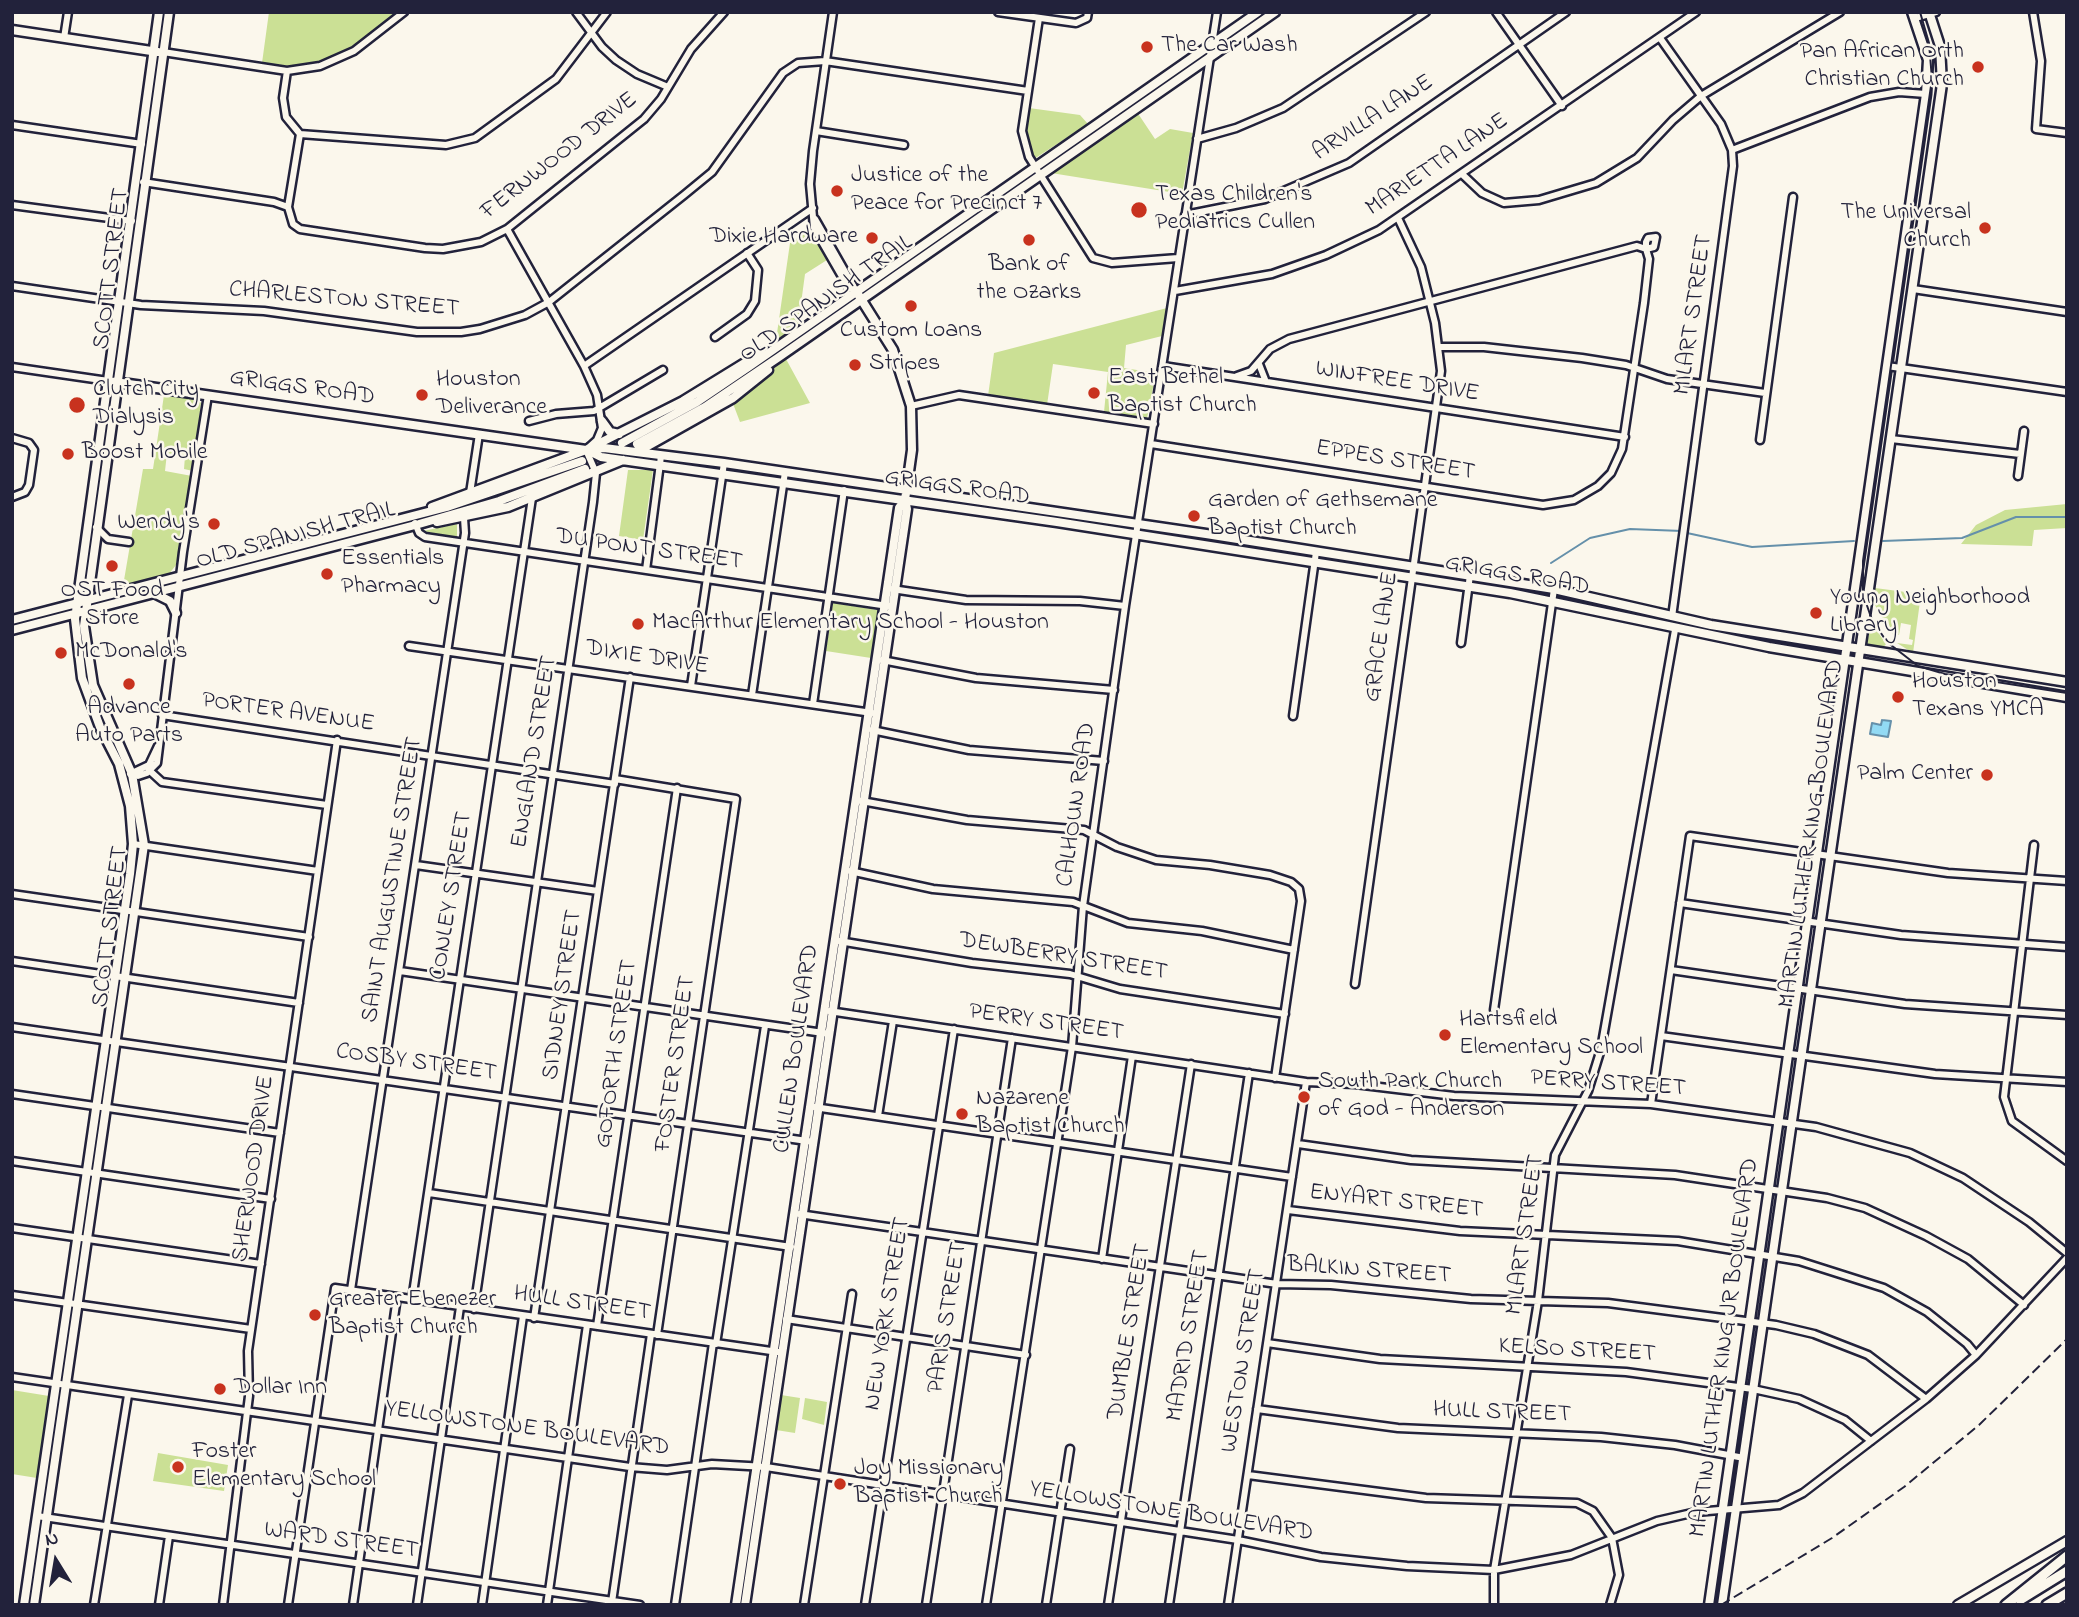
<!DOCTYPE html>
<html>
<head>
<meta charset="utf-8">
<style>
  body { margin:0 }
  #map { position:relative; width:2079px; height:1617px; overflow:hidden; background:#fbf7ec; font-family:"Indie Flower",sans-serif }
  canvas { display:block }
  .frame { position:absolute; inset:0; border:14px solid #22223b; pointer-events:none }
  .north { position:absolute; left:21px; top:1526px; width:70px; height:70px; -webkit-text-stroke:5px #fbf7ec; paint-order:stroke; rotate:349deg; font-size:19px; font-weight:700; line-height:28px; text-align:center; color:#22223b }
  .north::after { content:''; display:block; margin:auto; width:24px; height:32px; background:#22223b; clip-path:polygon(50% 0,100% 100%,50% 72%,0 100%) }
</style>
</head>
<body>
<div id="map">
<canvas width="2079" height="1617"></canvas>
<div class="frame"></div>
<div class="north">N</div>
</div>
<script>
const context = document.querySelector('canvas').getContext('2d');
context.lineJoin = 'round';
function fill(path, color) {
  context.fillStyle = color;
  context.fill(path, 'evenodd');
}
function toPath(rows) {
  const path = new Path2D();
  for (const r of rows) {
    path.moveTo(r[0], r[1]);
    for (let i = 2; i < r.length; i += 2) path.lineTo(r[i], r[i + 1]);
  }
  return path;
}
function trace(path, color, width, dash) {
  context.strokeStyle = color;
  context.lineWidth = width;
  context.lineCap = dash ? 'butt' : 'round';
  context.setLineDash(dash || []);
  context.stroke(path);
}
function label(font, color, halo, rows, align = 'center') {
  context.font = font + ' "Indie Flower",sans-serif';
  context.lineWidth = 5;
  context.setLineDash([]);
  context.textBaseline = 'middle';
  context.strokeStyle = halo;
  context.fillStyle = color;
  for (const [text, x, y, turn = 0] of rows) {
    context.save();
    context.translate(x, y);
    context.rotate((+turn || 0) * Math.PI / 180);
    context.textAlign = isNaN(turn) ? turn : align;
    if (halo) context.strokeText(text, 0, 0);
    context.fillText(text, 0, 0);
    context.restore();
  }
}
fill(toPath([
  [269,12,397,12,348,50,318,62,291,66,262,63],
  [1029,108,1080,115,1088,124,1034,159,1025,134],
  [1137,112,1155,139,1170,129,1193,133,1182,194,1051,173],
  [811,229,827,260,805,274,798,326,776,340,790,243],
  [1167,308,1162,336,1126,345,1124,368,1156,373,1147,418,1104,412,1108,372,1053,364,1047,405,988,396,994,353],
  [786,359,810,403,740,422,732,401],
  [164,395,198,400,201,403,193,471,184,469,185,456,167,453,165,471,192,476,176,565,169,574,123,586,143,469,153,469],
  [628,470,653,470,643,540,619,536],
  [2067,504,2067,528,2034,530,2032,546,1961,544,1976,525,2005,510],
  [457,524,457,537,423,532,423,531],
  [1875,588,1921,594,1913,653,1897,643,1912,645,1913,640,1909,639,1911,625,1901,623,1899,635,1893,635,1873,602],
  [833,603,878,610,871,658,826,651],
  [1871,622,1886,644,1882,649,1867,644],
  [12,1390,49,1396,37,1478,12,1474],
  [781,1395,800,1398,795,1433,776,1430],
  [805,1398,827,1402,824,1425,802,1419],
  [158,1453,228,1465,224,1491,153,1481]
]), '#cbe095');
const water = toPath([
  [1882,720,1891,721,1888,737,1870,734,1872,723,1881,725,1882,720]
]);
fill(water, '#92daf4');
trace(water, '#6590aa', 2);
trace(toPath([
  [1687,533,1752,547,1854,541],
  [1883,541,1962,538,2016,517,2067,517],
  [1551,563,1590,538,1630,529,1682,531]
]), '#6590aa', 2);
trace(toPath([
  [585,469,637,444]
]), '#d0ccc9', 8, [8, 4]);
const minor = toPath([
  [576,12,602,47,616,60,637,74,668,87],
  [833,12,813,151,810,184,814,228,848,287,856,291],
  [998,12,1076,23,1087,18,1088,12],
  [1496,12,1562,106],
  [2033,12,2041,61,2036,129,2067,133],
  [1039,18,1022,131,1029,157,1093,258,1112,263,1178,258],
  [1915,18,1936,12],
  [64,38,68,12],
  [1660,38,1721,124,1732,150,1733,166,1672,617],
  [163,52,287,71,320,66,354,51,404,12],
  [287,71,283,98,286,117,300,134],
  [12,125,142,144],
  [816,131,904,145],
  [300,134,288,207,293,224,300,229,425,248,443,249,481,242,507,229,644,119,661,99,691,49,724,12],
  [300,134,446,145,475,138,556,79,607,12],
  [1197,139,1236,128,1283,108,1426,12],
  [1732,150,1870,97,1899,92,1926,94],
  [1463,175,1482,193,1504,203,1539,200,1596,183,1637,158,1673,120,1701,96,1840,12],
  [143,182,274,202,288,207],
  [12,205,132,221],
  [1185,215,1265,199,1349,163,1566,12],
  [815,219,856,291],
  [12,286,141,305,264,311,417,332,461,332,480,329,525,315,549,302,684,195,712,172,783,73,798,63,825,61,1028,91],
  [1913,289,2067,312],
  [1175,291,1272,274,1326,255,1379,230,1696,12],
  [715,337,747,314,755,301,758,270,747,253],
  [1439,347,1484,347,1582,358,1626,365,1667,379,1765,393],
  [1259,364,1266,382],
  [584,366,813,208],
  [1163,366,1625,437],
  [1887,366,2067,392],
  [12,367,108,381],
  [1237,376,1251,371,1270,349,1289,339,1637,246,1646,249],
  [911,406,959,395,1154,424],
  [529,421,556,414,594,411,663,370],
  [12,438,29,443,34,450,29,485,25,492,12,497],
  [1891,439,2020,454],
  [1760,440,1793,197],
  [1151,444,1543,505,1574,500,1598,486,1611,473,1622,449,1644,303,1649,259,1646,249,1646,242,1648,238,1656,237,1654,247,1646,249],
  [2018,476,2024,431],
  [470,493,479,434],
  [415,523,419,533,425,537,888,606],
  [96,527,108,539,129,542],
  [646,570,661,456],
  [892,589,966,600,1080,601,1125,606],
  [1461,643,1470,575],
  [409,646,872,713],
  [882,660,976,678,1114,690],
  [691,686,724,463],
  [752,695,785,472],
  [813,704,844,490],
  [162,715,615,784],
  [1293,716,1316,552],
  [872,730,969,750,1104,761],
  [150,771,162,782,327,805],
  [130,774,149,765,158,746],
  [132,774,138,776,147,773,157,763,183,552,208,395],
  [615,779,736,799,657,1335],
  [856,800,967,820,1084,830,1117,847,1156,860,1210,865,1270,875,1291,882,1299,889,1301,901,1275,1078],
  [133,844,318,871],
  [2034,845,2004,1097,2012,1121,2067,1161],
  [416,865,598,891],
  [850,871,933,889,1073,902,1128,923,1202,931,1294,950],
  [12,894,309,937],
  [1680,903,1901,935,2067,947],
  [839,941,972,963,1070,974,1120,989,1285,1014],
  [12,961,299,1003],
  [1671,970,1905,1004,2067,1015],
  [400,971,830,1034],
  [1355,984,1441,371,1435,323,1421,267,1398,218],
  [1494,1010,1554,589],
  [829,1011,1306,1082,1355,1084,1454,1096,1651,1104,1816,1127,1910,1153,1963,1178,2029,1222,2067,1253],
  [12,1027,814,1142],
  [1661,1036,1935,1074,2067,1082],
  [12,1094,280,1133],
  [1651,1104,1690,836,1948,873,2067,881],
  [814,1107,1292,1177],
  [878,1116,893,1021],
  [1298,1144,1411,1160,1675,1175,1827,1198,1865,1208,1926,1236,1968,1259,2024,1305],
  [12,1161,271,1199],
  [429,1193,791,1247],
  [1288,1210,1460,1231,1678,1241,1799,1261,1884,1288,1927,1312,1967,1344,1976,1355],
  [799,1214,1277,1284,1331,1285,1471,1299,1608,1303,1776,1325,1814,1334,1868,1355,1926,1399],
  [12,1228,261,1264],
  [1102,1259,1132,1056],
  [351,1290,465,533,464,518],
  [12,1295,251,1329],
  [412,1300,532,498],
  [474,1309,593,502,596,473,586,450,597,440,602,428,597,395,584,366,507,229],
  [534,1318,630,677],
  [786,1319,1026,1355],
  [597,1326,677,788],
  [1267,1343,1380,1359,1626,1372,1753,1389,1799,1399,1845,1420,1871,1441],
  [716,1344,765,1026],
  [12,1377,630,1467,667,1470,712,1464,766,1467,1238,1540,1321,1557,1407,1566,1494,1570,1571,1555,1657,1521,1696,1512,1779,1505,1803,1493,1926,1399,1976,1355,2067,1258],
  [1257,1409,1398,1428,1601,1437,1675,1445,1744,1458],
  [1248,1475,1426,1498,1577,1503,1593,1511,1612,1538,1619,1575,1610,1605],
  [37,1516,640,1605],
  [612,1602,651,1334],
  [94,1605,128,1395],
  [159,1605,169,1536],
  [223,1605,249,1396,248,1351,337,740],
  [288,1605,335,1288,778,1352],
  [353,1605,397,1297],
  [417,1605,460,1307],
  [482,1605,523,1316],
  [547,1605,587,1325],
  [675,1605,713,1343],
  [804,1605,852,1294],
  [865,1605,954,1029],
  [926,1605,1012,1038],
  [986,1605,1072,1047,1083,906,1125,606,1217,12],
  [1046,1605,1070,1449],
  [1108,1605,1191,1064],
  [1169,1605,1249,1073],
  [1228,1605,1306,1082],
  [1494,1605,1494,1570,1538,1301,1555,1155,1588,1091,1601,1049,1675,630]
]);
const major = toPath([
  [12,30,158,52],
  [108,381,586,450,604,448,724,463,1206,534,1554,589,1711,625,2067,682],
  [602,421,610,432,619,434],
  [622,443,697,402,750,366,1258,12],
  [637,444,705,407,779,357,1275,12],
  [589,451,601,457,1057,522,1510,593,1769,647,2067,697],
  [637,452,733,398,768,370],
  [432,507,586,450,683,401,761,353],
  [437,522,508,507,623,460],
  [156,594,170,601,176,613],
  [12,620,447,507,582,461],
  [12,630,419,524,499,501,585,469],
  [24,1605,130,874,133,844,130,806,119,764,100,727,82,678,75,619,159,12],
  [34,1605,144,845,132,774,93,685,84,626,169,12],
  [736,1605,899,508,905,500],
  [745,1605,907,509,905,500,912,450,911,406,893,350,856,291],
  [1709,1605,1926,94,1928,60,1912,12],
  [1722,1605,1942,84,1940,46,1929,12],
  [1958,1605,2067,1541]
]);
const highway = toPath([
  [2020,1600,2067,1571],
  [2006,1605,2067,1556],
  [2047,1605,2067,1593]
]);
trace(minor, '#22223b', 11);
trace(major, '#22223b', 13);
trace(highway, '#22223b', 14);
trace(minor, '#fbf7ec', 6);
trace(major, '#fbf7ec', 8);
trace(highway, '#fbf7ec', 9);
trace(toPath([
  [1920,12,1929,43,1932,79,1863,561,1863,594,1872,620,1887,642,1918,666,1945,674,2067,693]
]), '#22223b', 2);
trace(toPath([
  [1721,1605,1832,1538,1904,1487,1979,1425,2067,1339]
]), '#22223b', 2, [10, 5]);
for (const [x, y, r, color] of [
  [1147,47,7,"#c8321e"],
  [1978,67,7,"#c8321e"],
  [837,191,7,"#c8321e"],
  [1139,210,9,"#c8321e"],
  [1985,228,7,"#c8321e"],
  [872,238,7,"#c8321e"],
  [1029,240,7,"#c8321e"],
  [911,306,7,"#c8321e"],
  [855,365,7,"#c8321e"],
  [1094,393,7,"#c8321e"],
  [422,395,7,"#c8321e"],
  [77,405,9,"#c8321e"],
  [68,454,7,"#c8321e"],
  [1194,516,7,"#c8321e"],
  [214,524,7,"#c8321e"],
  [112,566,7,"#c8321e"],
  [327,574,7,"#c8321e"],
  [1816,613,7,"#c8321e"],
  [638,624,7,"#c8321e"],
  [61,653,7,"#c8321e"],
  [129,684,7,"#c8321e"],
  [1898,697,7,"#c8321e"],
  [1987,775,7,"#c8321e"],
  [1445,1035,7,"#c8321e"],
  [1304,1097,7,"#c8321e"],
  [962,1114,7,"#c8321e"],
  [315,1315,7,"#c8321e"],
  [220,1389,7,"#c8321e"],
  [178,1467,7,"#c8321e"],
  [840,1484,7,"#c8321e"]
]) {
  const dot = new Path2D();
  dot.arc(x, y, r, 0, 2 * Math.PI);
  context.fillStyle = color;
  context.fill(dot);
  trace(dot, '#fbf7ec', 2.5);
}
label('24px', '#22223b', '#fbf7ec', [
  ["The Car Wash",1161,47],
  ["Pan African Orth",1964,53,"right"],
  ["Christian Church",1964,81,"right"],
  ["Justice of the",851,177],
  ["Peace for Precinct 7",851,205],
  ["Texas Children's",1155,196],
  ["Pediatrics Cullen",1155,224],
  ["The Universal",1971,214,"right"],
  ["Church",1971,242,"right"],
  ["Dixie Hardware",858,238,"right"],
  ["Bank of",1029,266,"center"],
  ["the Ozarks",1029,294,"center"],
  ["Custom Loans",911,332,"center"],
  ["Stripes",869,365],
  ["East Bethel",1108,379],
  ["Baptist Church",1108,407],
  ["Houston",436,381],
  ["Deliverance",436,409],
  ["Clutch City",93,391],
  ["Dialysis",93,419],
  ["Boost Mobile",82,454],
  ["Garden of Gethsemane",1208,502],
  ["Baptist Church",1208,530],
  ["Wendy's",200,524,"right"],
  ["Essentials",341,560],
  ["Pharmacy",341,588],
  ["OST Food",112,592,"center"],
  ["Store",112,620,"center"],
  ["Young Neighborhood",1830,599],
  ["Library",1830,627],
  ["MacArthur Elementary School - Houston",652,624],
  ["McDonald's",75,653],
  ["Houston",1912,683],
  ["Texans YMCA",1912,711],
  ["Advance",129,709,"center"],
  ["Auto Parts",129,737,"center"],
  ["Palm Center",1973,775,"right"],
  ["Hartsfield",1459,1021],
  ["Elementary School",1459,1049],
  ["South Park Church",1318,1083],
  ["of God - Anderson",1318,1111],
  ["Nazarene",976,1100],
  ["Baptist Church",976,1128],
  ["Greater Ebenezer",329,1301],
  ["Baptist Church",329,1329],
  ["Dollar Inn",234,1389],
  ["Foster",192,1453],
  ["Elementary School",192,1481],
  ["Joy Missionary",854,1470],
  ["Baptist Church",854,1498]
], 'left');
label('24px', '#22223b', '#fbf7ec', [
  ["ARVILLA LANE",1374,119,-33],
  ["FERNWOOD DRIVE",560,157,-38],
  ["MARIETTA LANE",1438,166,-34],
  ["SCOTT STREET",113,269,-83],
  ["OLD SPANISH TRAIL",827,300,-35],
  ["CHARLESTON STREET",344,301,5],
  ["MILART STREET",1695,315,-82],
  ["WINFREE DRIVE",1397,383,9],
  ["GRIGGS ROAD",302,389,8],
  ["EPPES STREET",1395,462,9],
  ["GRIGGS ROAD",957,489,8],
  ["OLD SPANISH TRAIL",296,537,-15],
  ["DU PONT STREET",649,551,8],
  ["GRIGGS ROAD",1517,577,10],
  ["GRACE LANE",1383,637,-82],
  ["DIXIE DRIVE",647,659,9],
  ["PORTER AVENUE",288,714,8],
  ["ENGLAND STREET",536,752,-81],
  ["CALHOUN ROAD",1078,805,-82],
  ["MARTIN LUTHER KING BOULEVARD",1813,834,-82],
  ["SAINT AUGUSTINE STREET",394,880,-81],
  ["CONLEY STREET",453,896,-81],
  ["SCOTT STREET",112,927,-83],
  ["DEWBERRY STREET",1063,958,9],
  ["SIDNEY STREET",564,995,-82],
  ["PERRY STREET",1046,1024,8],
  ["CULLEN BOULEVARD",798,1049,-82],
  ["GOFORTH STREET",618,1054,-82],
  ["COSBY STREET",416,1064,8],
  ["FOSTER STREET",677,1064,-82],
  ["PERRY STREET",1608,1085,4],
  ["SHERWOOD DRIVE",255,1169,-82],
  ["ENYART STREET",1396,1203,6],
  ["MILART STREET",1527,1235,-82],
  ["BALKIN STREET",1369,1272,4],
  ["HULL STREET",582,1305,8],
  ["NEW YORK STREET",889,1314,-81],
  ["PARIS STREET",949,1318,-81],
  ["DUMBLE STREET",1131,1332,-81],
  ["MADRID STREET",1190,1336,-81],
  ["MARTIN LUTHER KING JR BOULEVARD",1726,1348,-82],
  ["KELSO STREET",1577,1352,3],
  ["WESTON STREET",1245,1361,-81],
  ["HULL STREET",1502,1414,2],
  ["YELLOWSTONE BOULEVARD",527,1430,8],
  ["YELLOWSTONE BOULEVARD",1171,1513,9],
  ["WARD STREET",341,1542,8]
]);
</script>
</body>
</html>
